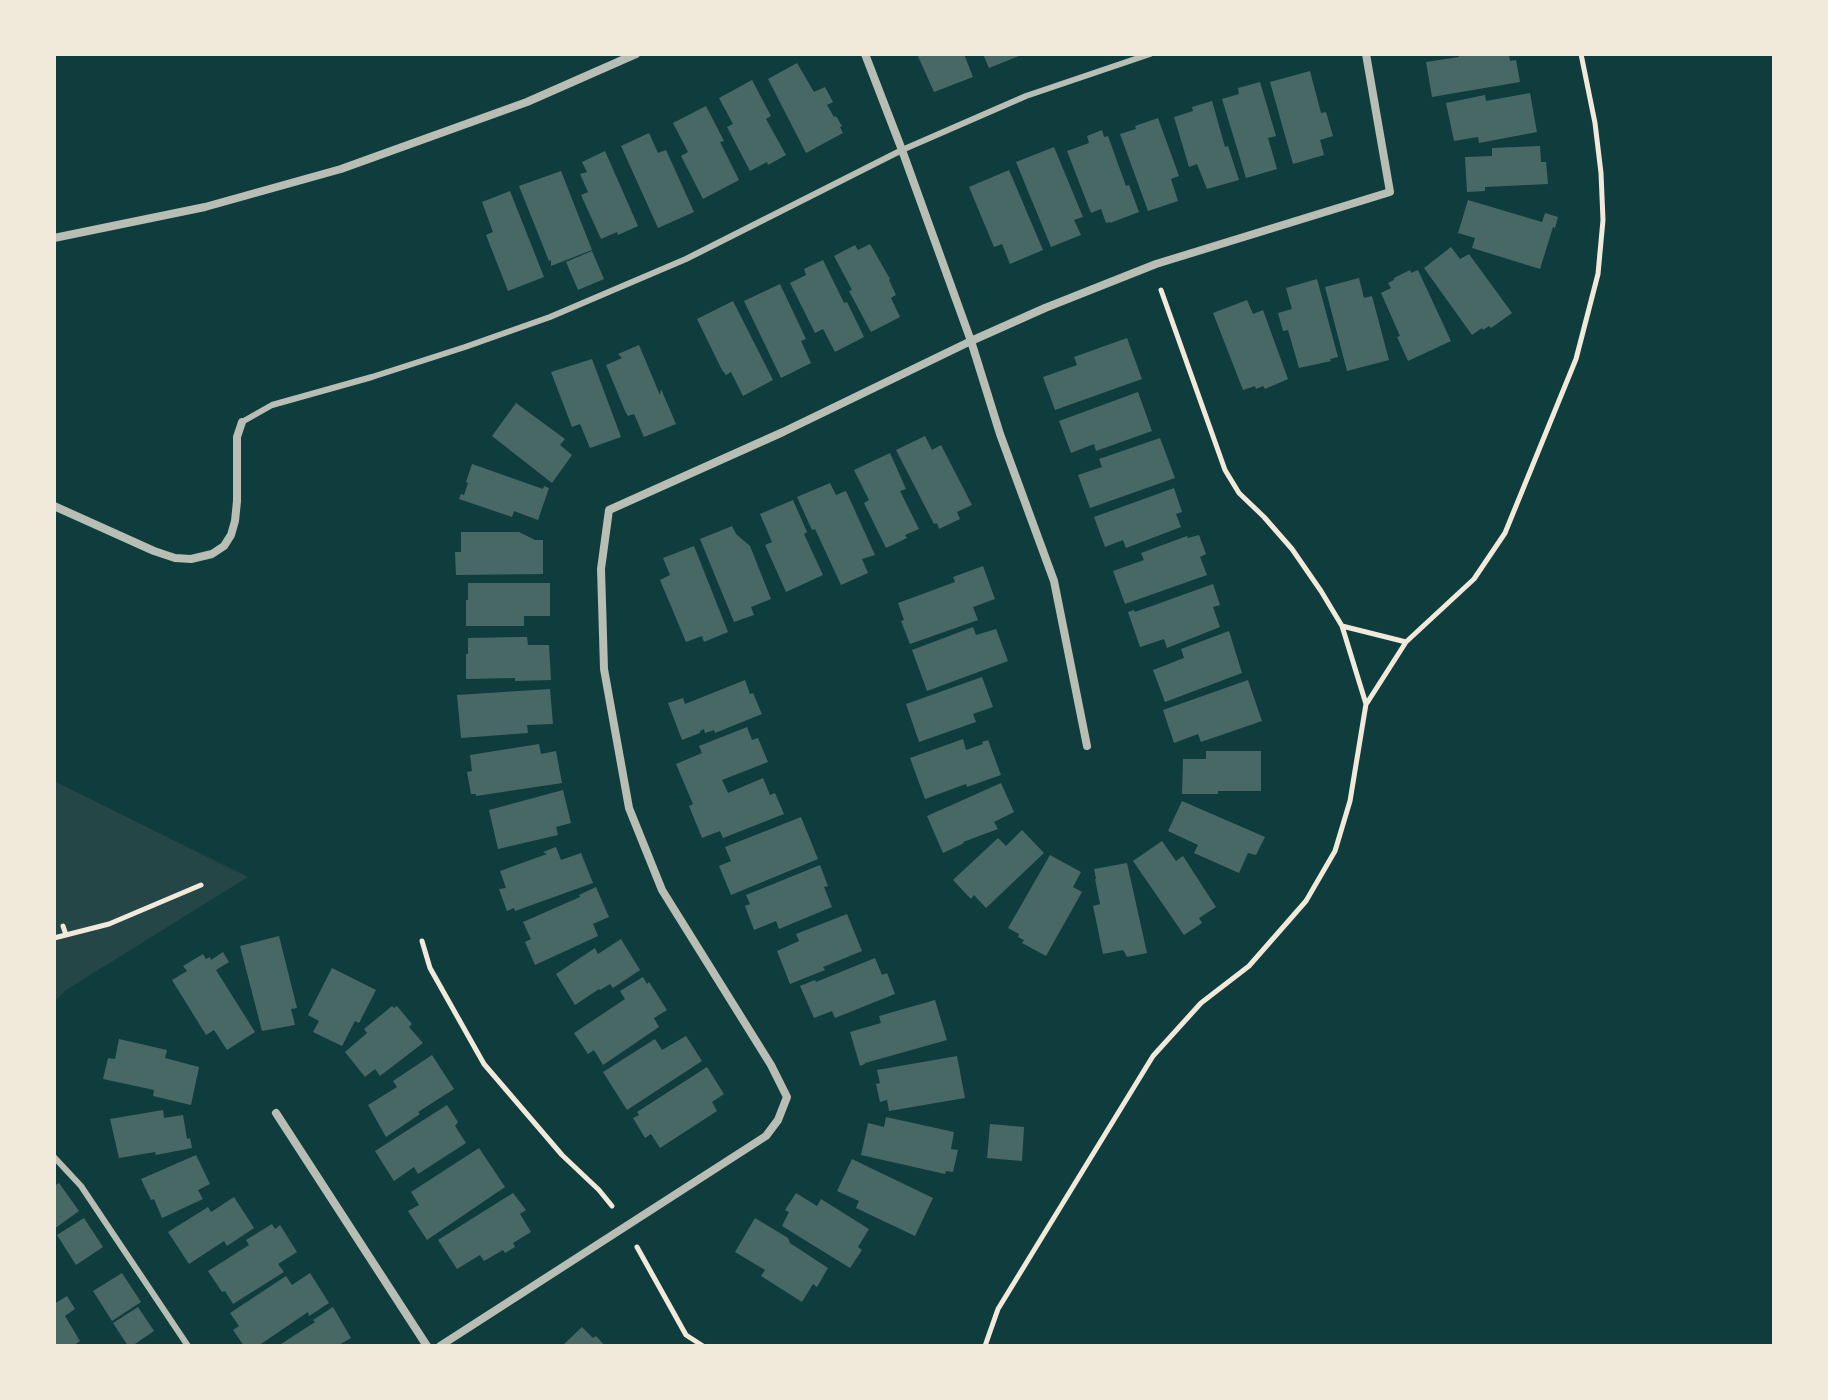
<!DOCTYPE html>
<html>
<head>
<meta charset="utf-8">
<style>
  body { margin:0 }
  #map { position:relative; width:1828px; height:1400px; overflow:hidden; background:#0f3d3e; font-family:Overpass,sans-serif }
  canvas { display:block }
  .frame { position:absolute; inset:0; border:56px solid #f1e9da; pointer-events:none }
</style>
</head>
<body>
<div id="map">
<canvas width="1828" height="1400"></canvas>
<div class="frame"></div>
</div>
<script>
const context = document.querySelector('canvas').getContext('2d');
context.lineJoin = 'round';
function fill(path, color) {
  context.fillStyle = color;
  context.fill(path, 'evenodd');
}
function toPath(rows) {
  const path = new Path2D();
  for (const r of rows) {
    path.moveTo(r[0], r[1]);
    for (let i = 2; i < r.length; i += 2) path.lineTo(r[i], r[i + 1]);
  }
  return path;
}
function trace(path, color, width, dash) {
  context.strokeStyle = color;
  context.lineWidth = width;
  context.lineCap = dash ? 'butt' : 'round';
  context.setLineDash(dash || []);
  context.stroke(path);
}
fill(toPath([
  [54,781,248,877,66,990,54,1002]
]), '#244646');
fill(toPath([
  [917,54,964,54,973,77,934,92],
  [983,54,1024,54,989,68],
  [1458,54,1509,54,1510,61,1516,60,1520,82,1432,97,1426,62,1459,57],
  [797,63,814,92,825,87,833,102,827,105,834,117,836,116,842,126,840,127,843,133,806,153,768,79],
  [1310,71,1321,113,1326,112,1333,136,1320,140,1324,155,1293,164,1270,82],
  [752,80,771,116,766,119,786,155,768,165,767,162,750,171,727,127,733,124,719,98],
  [1260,82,1276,136,1268,138,1277,169,1246,178,1222,99,1239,94,1238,88],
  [1530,93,1537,132,1479,143,1478,137,1454,141,1446,103,1485,95,1486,101],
  [1212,101,1225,147,1228,146,1239,180,1207,189,1197,164,1189,167,1174,117,1193,111,1192,107],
  [706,106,724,141,720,142,739,180,703,199,681,156,688,152,673,123],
  [1158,118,1179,176,1171,179,1178,201,1148,211,1120,134,1136,129,1135,126],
  [1102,130,1104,137,1108,136,1126,186,1129,185,1139,212,1110,223,1110,222,1106,223,1101,209,1091,213,1067,151,1089,143,1087,136],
  [649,133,658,153,666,150,694,212,658,228,621,146],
  [1540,146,1541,162,1546,162,1548,184,1485,187,1485,191,1467,192,1465,157,1492,156,1492,148],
  [1054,147,1083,217,1074,220,1081,235,1051,247,1016,162],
  [605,151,638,226,618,235,617,232,601,239,581,195,588,192,580,174,587,172,582,162],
  [1009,170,1043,250,1010,264,1002,244,994,247,969,187],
  [561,171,592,250,551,266,551,260,549,261,519,186],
  [510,191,544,277,508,291,486,235,493,232,482,202],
  [1468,200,1542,222,1545,213,1558,217,1555,228,1553,227,1540,269,1472,248,1475,238,1458,233],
  [870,244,890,279,889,280,896,295,891,298,900,317,871,332,849,291,852,290,834,256,855,245,858,250],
  [1451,247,1460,259,1469,254,1512,313,1491,328,1489,326,1483,330,1482,328,1472,335,1424,268],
  [592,251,604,279,578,290,566,262],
  [823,260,844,303,847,302,864,337,835,352,823,329,815,333,790,283,806,275,804,269],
  [1410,270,1411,273,1418,270,1451,341,1408,361,1397,337,1400,336,1381,293,1391,288,1388,283,1394,280,1394,278],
  [1359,278,1364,298,1372,296,1389,360,1347,371,1325,287],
  [1317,279,1338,357,1330,359,1331,361,1299,368,1288,330,1283,331,1278,313,1292,309,1286,288],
  [780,284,806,339,801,341,811,363,781,378,744,301],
  [1247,300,1253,314,1263,310,1288,379,1265,389,1263,386,1256,389,1255,386,1243,390,1213,313],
  [733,301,773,380,743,396,731,372,726,375,722,370,697,319],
  [1127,338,1142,379,1055,410,1043,377,1077,365,1074,357],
  [639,345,660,395,661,389,676,424,644,437,634,414,628,416,625,411,606,365,622,358,618,354],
  [592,359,621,437,590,448,580,424,572,427,551,372],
  [1138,392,1152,431,1096,451,1094,444,1071,453,1059,421],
  [516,403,565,439,560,445,572,455,552,483,492,436],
  [925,436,932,450,941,445,972,505,957,512,960,519,939,529,937,523,934,524,896,450],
  [1160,438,1175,478,1090,508,1078,475,1102,467,1099,459],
  [890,453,906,489,900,491,919,529,905,535,907,538,886,548,864,503,869,500,854,470],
  [472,464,543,489,544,486,549,488,538,520,514,511,512,517,459,499,461,494,464,495,468,483,466,482],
  [830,483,836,495,846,491,875,555,862,559,868,573,841,585,815,529,812,530,797,497],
  [1174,488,1182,512,1176,514,1181,527,1126,548,1123,540,1105,547,1094,517],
  [793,500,807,532,804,534,823,575,786,592,765,545,772,542,760,514],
  [732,526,736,534,750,546,771,599,751,607,754,615,734,622,700,539],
  [461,532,519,532,535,540,543,540,543,574,456,575,455,552,461,552],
  [1199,535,1206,554,1200,557,1207,575,1125,604,1113,571,1144,560,1141,553,1187,536,1188,538],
  [694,546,728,632,704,642,702,636,686,642,660,580,670,575,663,558],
  [983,566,995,599,973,607,978,620,910,644,901,621,904,620,898,603,955,582,953,577],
  [468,583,550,583,550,616,524,616,524,626,466,626,466,600,468,600],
  [1213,584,1220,605,1213,607,1220,627,1167,648,1164,639,1140,647,1128,612,1134,610,1135,612],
  [973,627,976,635,996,629,1008,661,927,691,912,650],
  [1229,631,1242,673,1165,702,1153,670,1184,658,1181,649],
  [519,637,527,637,528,645,549,645,551,680,515,681,515,678,466,679,466,654,468,654,468,638],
  [982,677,993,707,973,714,976,722,919,742,906,704],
  [745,680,750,694,753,693,762,714,715,733,714,730,705,733,704,729,700,731,700,733,682,740,668,703,683,698,685,704],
  [1248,680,1262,721,1201,742,1198,734,1174,743,1163,710],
  [550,689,553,724,527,725,528,733,461,738,457,695],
  [747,727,752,740,758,738,768,762,722,780,728,793,763,778,770,795,775,793,784,814,723,838,720,831,702,838,689,806,693,804,676,764,702,753,699,746],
  [963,739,966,750,983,744,982,742,988,740,1001,775,967,787,966,784,925,799,910,758],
  [539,744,541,754,556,751,562,783,476,796,476,794,471,794,467,772,472,771,470,755],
  [1206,751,1261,751,1261,791,1218,791,1218,794,1182,794,1183,759,1206,759],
  [1001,783,1014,812,994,822,998,829,963,842,964,843,943,853,927,816],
  [563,790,571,823,556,827,558,835,498,849,489,810],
  [1182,801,1265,837,1256,855,1248,853,1239,873,1194,853,1198,845,1168,831],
  [801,817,818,859,731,895,719,866,731,861,725,847],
  [1022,830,1044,853,986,908,974,895,971,899,953,880,998,838,1006,846],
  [1162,841,1176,861,1183,856,1216,907,1199,918,1202,923,1184,935,1133,861],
  [556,847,561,860,581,853,593,883,515,911,514,908,507,911,499,889,506,888,500,871,547,854,543,852],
  [1050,855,1081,872,1073,887,1082,892,1046,956,1022,943,1024,940,1018,937,1019,934,1008,928],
  [1127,863,1147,953,1127,957,1123,950,1103,954,1093,906,1100,904,1095,879,1096,879,1094,869],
  [820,865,828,886,824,887,832,907,779,929,776,921,754,930,745,906,750,904,746,895],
  [596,887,609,917,593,924,598,936,535,965,525,942,531,939,523,922,580,897,579,895],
  [847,914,862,951,823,967,825,970,790,984,777,951,799,941,796,934],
  [279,936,297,1008,291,1009,295,1025,262,1031,240,946],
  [621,939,640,970,613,988,610,984,600,990,599,989,575,1005,556,974,595,948,598,954],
  [223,952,229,962,216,970,255,1032,227,1050,214,1030,206,1035,172,980,187,971,183,966,203,954,206,959,210,957,211,960],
  [875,958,882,975,887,973,895,994,835,1018,832,1011,814,1018,800,986,815,980,816,982],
  [332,968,376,990,359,1023,355,1021,342,1046,313,1032,319,1021,308,1015],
  [643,977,647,984,649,982,667,1010,654,1018,659,1027,603,1065,594,1050,588,1054,574,1033,625,999,620,991],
  [935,1000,947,1040,865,1063,865,1064,860,1066,850,1032,881,1023,879,1016],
  [392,1006,394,1008,397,1006,412,1024,409,1027,423,1043,380,1076,375,1069,365,1077,345,1052,367,1033,364,1029],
  [686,1036,702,1061,627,1110,603,1072,655,1039,662,1050],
  [119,1039,167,1050,165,1058,199,1067,191,1105,153,1096,154,1090,103,1079,108,1058,115,1059],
  [432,1055,454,1089,418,1112,420,1114,386,1137,368,1105,397,1087,393,1081],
  [957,1056,965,1098,889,1111,887,1100,880,1102,876,1084,880,1083,877,1070],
  [707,1067,724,1094,712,1102,717,1111,660,1148,651,1134,645,1138,633,1118,639,1115,637,1112],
  [447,1105,458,1122,455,1126,466,1143,418,1174,414,1167,394,1181,375,1151],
  [163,1110,164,1118,183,1115,187,1139,190,1138,192,1148,156,1155,155,1152,119,1158,110,1119],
  [886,1117,954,1132,951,1149,958,1150,953,1172,946,1171,945,1174,861,1155,868,1123,884,1127],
  [990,1124,1024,1127,1022,1161,987,1158],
  [479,1148,505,1187,427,1240,408,1211,419,1205,411,1192],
  [196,1155,210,1184,198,1190,203,1199,162,1218,154,1199,151,1200,141,1179],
  [852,1159,933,1198,915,1236,856,1208,859,1201,837,1191],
  [59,1183,79,1211,54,1229,54,1186],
  [513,1193,526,1210,520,1214,531,1232,513,1243,515,1247,505,1253,503,1250,484,1261,480,1255,457,1269,438,1240],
  [796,1193,817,1206,821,1199,869,1229,858,1247,862,1250,850,1268,782,1226,789,1212,785,1210],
  [234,1197,254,1228,227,1246,224,1241,189,1264,168,1232,208,1207,211,1212],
  [84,1218,103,1247,76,1265,57,1235],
  [755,1218,788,1238,790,1243,828,1268,817,1287,813,1284,802,1302,761,1276,765,1270,735,1252],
  [272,1224,275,1229,280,1225,297,1252,278,1264,284,1272,233,1304,225,1291,222,1292,208,1271,249,1245,246,1240],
  [122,1273,141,1302,112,1321,93,1291],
  [310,1273,329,1303,309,1316,308,1312,258,1346,244,1346,233,1330,239,1326,230,1313,286,1276,292,1285],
  [67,1296,75,1309,65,1316,80,1341,73,1346,54,1346,54,1304],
  [138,1307,154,1331,132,1346,128,1346,113,1323],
  [333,1307,351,1338,337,1346,278,1346,315,1322,313,1320],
  [582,1327,593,1338,596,1336,605,1346,562,1346]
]), '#486865');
trace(toPath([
  [1342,626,1406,642],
  [1367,703,1406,642,1474,579,1505,533,1576,359,1598,274,1603,220,1601,173,1595,123,1581,54],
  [63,926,66,935],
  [54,938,109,924,201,885],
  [422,941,430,968,484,1064,562,1155,599,1190,612,1206],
  [637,1247,686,1335,703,1346],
  [985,1346,998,1309,1153,1056,1201,1003,1249,966,1306,901,1335,851,1350,801,1366,704,1342,626,1321,591,1292,549,1264,517,1239,493,1225,470,1161,290]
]), '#f1e9da', 5);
trace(toPath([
  [242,422,272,405,372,377,465,347,550,317,686,259,902,150,1026,96,1150,54],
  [54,1157,81,1186,188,1346]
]), '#b8beb3', 6);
trace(toPath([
  [865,54,902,150,971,341,1000,434,1054,581,1087,746],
  [54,238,205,207,341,169,527,102,636,54],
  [54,506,154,551,175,558,191,559,212,554,224,546,231,535,235,521,237,501,237,437,242,422],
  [276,1113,427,1346],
  [440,1346,766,1136,778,1120,787,1097,771,1065,662,890,629,808,604,669,601,569,609,510,783,432,971,341,1045,308,1156,264,1390,192,1366,54]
]), '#b8beb3', 8);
</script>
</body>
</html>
